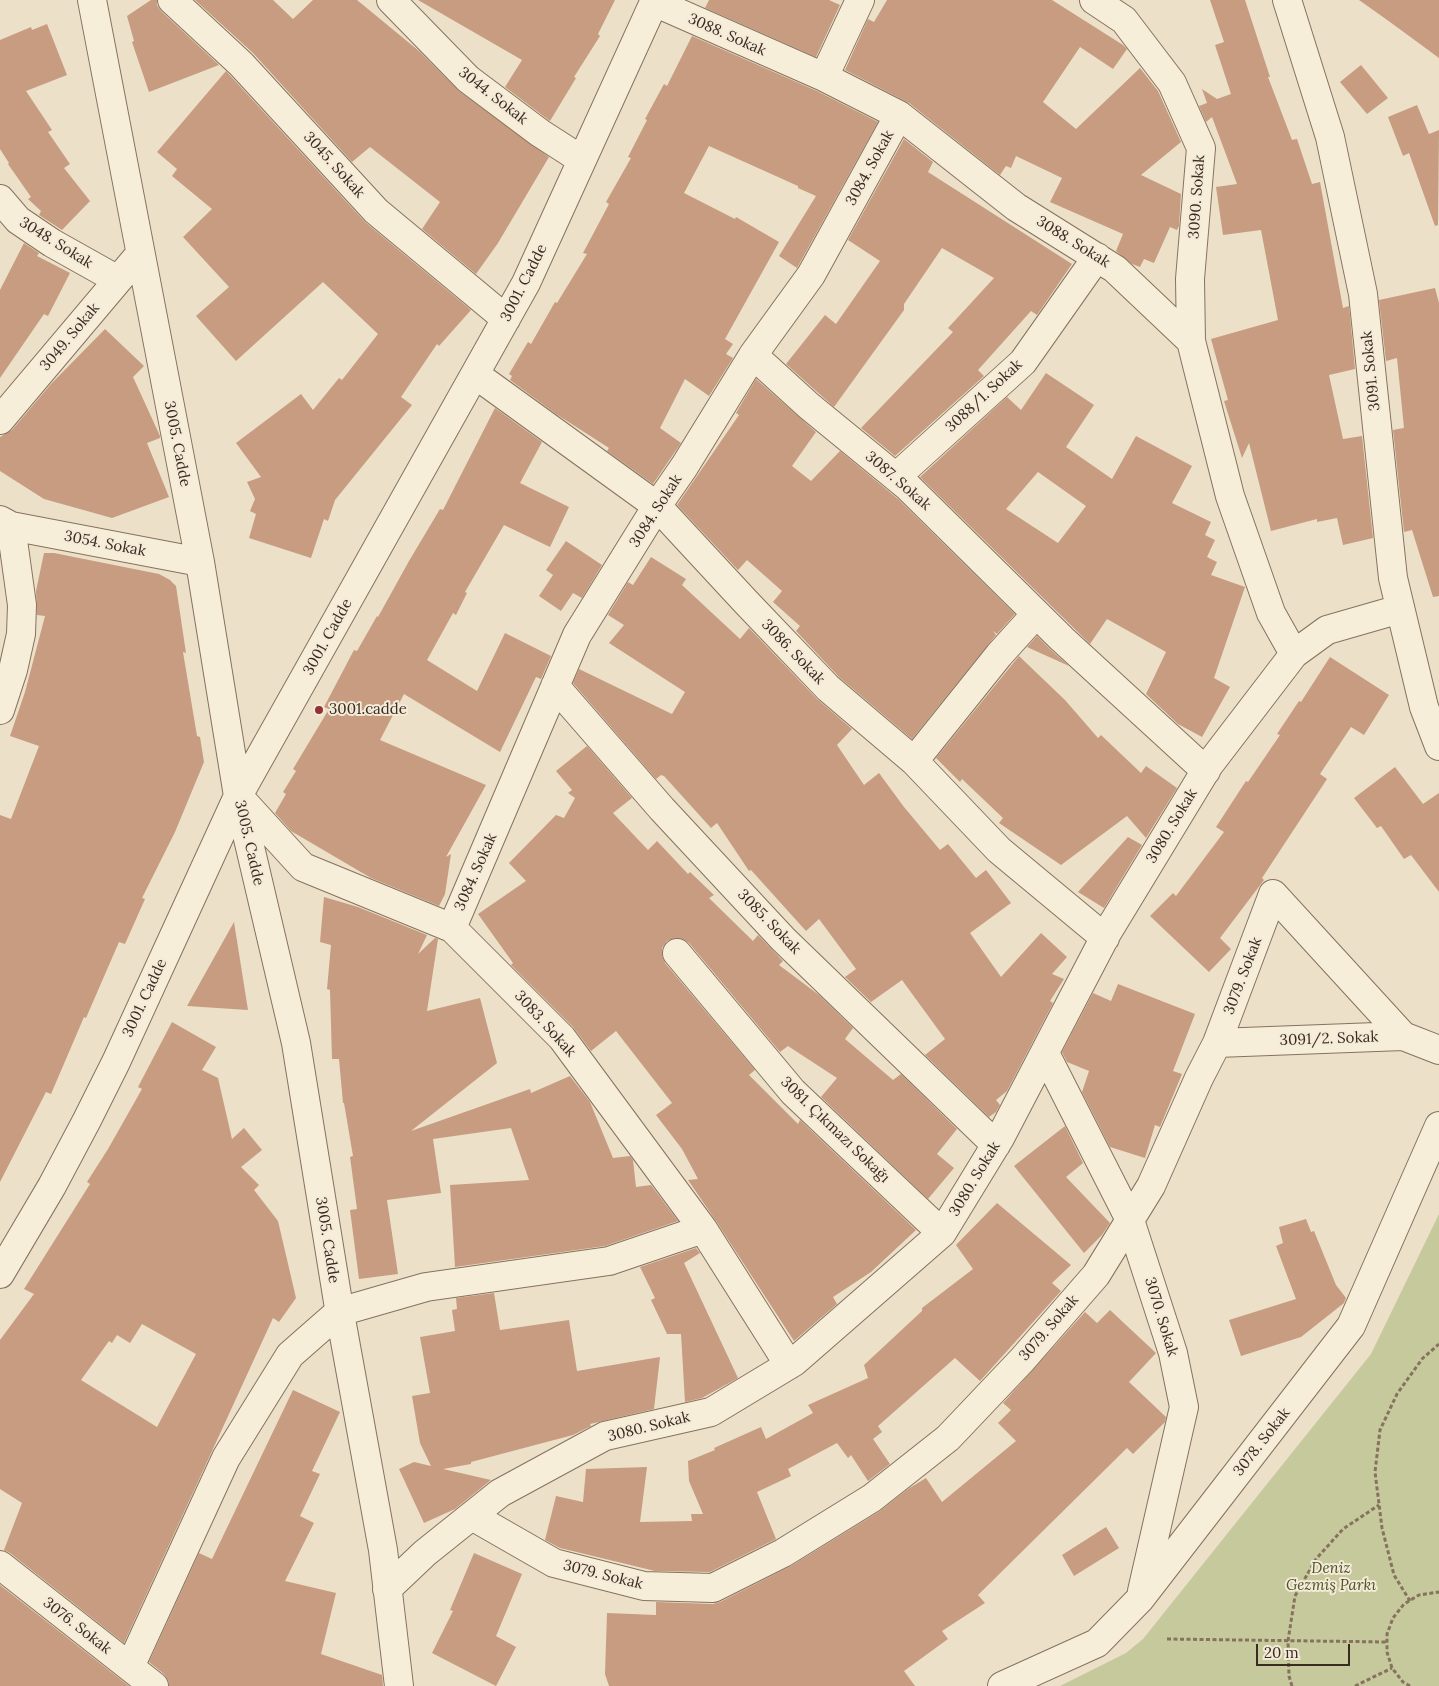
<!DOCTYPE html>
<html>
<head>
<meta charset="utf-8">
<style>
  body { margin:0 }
  #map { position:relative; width:1439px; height:1686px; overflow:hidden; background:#ece0c8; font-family:Lora,serif }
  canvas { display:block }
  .scale { position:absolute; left:1256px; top:1644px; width:94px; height:22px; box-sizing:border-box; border:2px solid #382b20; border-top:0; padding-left:6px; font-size:15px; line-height:18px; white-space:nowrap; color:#382b20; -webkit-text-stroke:4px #f4ead7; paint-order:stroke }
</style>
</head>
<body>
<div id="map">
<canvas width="1439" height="1686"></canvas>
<div class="scale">20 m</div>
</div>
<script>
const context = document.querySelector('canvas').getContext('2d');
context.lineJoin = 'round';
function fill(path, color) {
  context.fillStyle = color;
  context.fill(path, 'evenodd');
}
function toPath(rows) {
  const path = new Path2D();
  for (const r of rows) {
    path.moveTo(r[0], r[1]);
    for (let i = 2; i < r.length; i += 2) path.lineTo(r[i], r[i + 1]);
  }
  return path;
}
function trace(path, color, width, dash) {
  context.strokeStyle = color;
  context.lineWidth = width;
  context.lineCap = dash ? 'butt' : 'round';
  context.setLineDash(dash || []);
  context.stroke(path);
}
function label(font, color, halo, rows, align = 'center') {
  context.font = font + ' Lora,serif';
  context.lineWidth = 4;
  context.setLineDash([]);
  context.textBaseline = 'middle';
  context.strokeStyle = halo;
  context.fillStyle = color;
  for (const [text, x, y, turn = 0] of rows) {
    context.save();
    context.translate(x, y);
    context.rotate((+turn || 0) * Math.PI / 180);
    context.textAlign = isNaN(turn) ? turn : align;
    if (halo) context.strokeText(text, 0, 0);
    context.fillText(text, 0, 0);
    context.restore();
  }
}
fill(toPath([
  [1439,1214,1439,1686,1060,1686,1126,1653,1143,1639,1371,1354]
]), '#c5c99c');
fill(toPath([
  [151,0,157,0,157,5,161,11,219,65,149,92,132,42,134,41,127,16],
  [195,0,273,0,293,19,313,0,357,0,419,51,459,91,549,157,498,243,476,274,422,229,440,202,370,147,352,162,253,53],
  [418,0,615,0,598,34,600,36,574,77,576,78,550,121,505,87,522,60],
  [709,0,829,0,840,5,816,57,705,8],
  [887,0,1052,0,1123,45,1127,49,1113,69,1080,47,1043,102,1076,129,1140,68,1158,91,1181,142,1141,175,1181,194,1179,226,1177,230,1170,227,1154,263,1144,259,1140,267,1132,264,1116,251,1123,234,1050,202,1062,178,1016,156,1011,168,1006,166,1000,175,909,103,845,70,868,19,874,22],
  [1210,0,1245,0,1270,77,1268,77,1292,140,1297,139,1312,184,1320,182,1343,308,1349,306,1355,369,1329,375,1343,439,1362,436,1373,538,1343,545,1337,518,1317,522,1317,519,1271,531,1249,443,1242,458,1224,401,1228,400,1211,339,1278,320,1261,230,1223,235,1216,187,1237,184,1212,117,1206,122,1199,106,1207,103,1202,89,1217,99,1231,94,1215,45,1224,42],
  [1359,0,1439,0,1439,58,1390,22],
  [47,24,67,75,26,91,52,130,48,132,70,164,64,168,90,201,62,230,39,215,41,211,28,199,31,197,8,164,9,163,0,149,0,40,31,27,32,30],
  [692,36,817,91,878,122,797,268,779,256,816,196,798,188,798,186,709,146,684,193,735,219,736,217,779,242,725,339,733,344,726,354,733,358,709,396,685,379,660,428,681,443,653,484,607,451,609,448,556,414,510,380,512,376,509,374,528,342,531,344,555,302,557,303,587,254,583,253,609,204,606,202,631,158,628,157,647,120,645,119,664,84,667,86],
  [1361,65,1388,98,1367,114,1340,82],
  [226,71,365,222,471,310,439,346,437,344,401,397,412,405,335,500,328,521,324,519,311,558,249,538,256,514,250,511,255,499,247,482,261,477,236,443,301,394,313,410,339,378,342,380,378,334,323,282,236,361,196,316,229,287,183,237,212,209,172,176,177,169,157,152],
  [1417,105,1429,134,1439,130,1438,225,1435,226,1409,153,1403,156,1388,117],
  [904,139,933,162,928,172,1072,264,1037,315,1031,311,978,370,984,376,895,456,861,428,953,332,948,328,994,278,942,248,904,304,904,310,834,407,786,364,825,315,836,324,880,261,848,240],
  [24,243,39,253,37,256,70,273,48,316,44,314,0,378,0,290],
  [1435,288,1439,303,1439,596,1433,597,1412,530,1404,532,1393,430,1404,428,1397,358,1386,361,1379,300],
  [105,329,144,366,133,377,160,436,160,438,147,443,169,497,112,518,44,499,0,471,0,437,12,430,51,384],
  [1046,373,1094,405,1066,447,1112,479,1136,436,1192,466,1172,503,1211,522,1205,535,1215,540,1207,557,1217,562,1211,575,1245,587,1214,678,1230,687,1202,737,1178,724,1146,694,1166,652,1107,619,1090,644,920,477,1007,397,1021,410],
  [1038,472,1086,506,1058,543,1006,509],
  [756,379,816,432,792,466,811,481,840,451,898,499,1015,614,997,634,993,631,996,635,912,739,839,677,796,631,800,626,773,602,782,591,747,560,738,570,677,505,739,415,736,413],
  [495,408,542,442,520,483,569,507,550,547,504,525,465,592,467,593,456,615,453,613,427,660,477,691,505,633,551,656,541,679,536,677,500,752,404,694,380,740,486,785,446,857,451,854,445,894,439,906,371,878,291,831,275,813,286,794,283,792,296,771,293,769,329,709,324,707,354,650,357,651,377,616,378,617,409,561,440,509,443,510],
  [566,541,602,565,582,598,573,593,561,611,539,596,553,575,546,570],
  [44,553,54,553,159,574,170,580,176,586,186,653,183,652,197,736,200,737,204,762,175,832,142,898,145,899,125,944,119,942,86,1018,84,1017,51,1094,46,1092,0,1182,0,815,11,819,39,746,10,736,25,692,45,616,37,615,36,591],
  [651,557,686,579,682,585,740,639,749,628,817,699,852,729,837,745,864,785,879,773,904,807,940,850,948,844,976,878,986,870,1011,903,970,933,1001,977,1041,933,1067,957,1052,974,1064,979,1050,1001,1053,1003,1007,1091,996,1100,1000,1105,996,1112,989,1117,925,1055,945,1039,902,980,871,1002,845,977,856,969,819,919,806,931,751,870,749,871,717,823,711,828,664,776,661,775,656,779,573,683,579,669,672,714,685,692,609,643,624,625,608,615,628,582,633,585],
  [1037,636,1051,650,1069,666,1027,647],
  [1019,656,1065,700,1098,738,1101,735,1141,773,1146,766,1177,788,1146,838,1127,816,1061,865,999,823,1003,818,962,779,960,782,936,758],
  [1330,657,1389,695,1364,735,1351,727,1320,774,1327,779,1262,878,1264,880,1220,938,1231,949,1209,972,1150,916,1173,893,1176,896,1224,832,1216,827,1246,781,1248,782,1280,735,1277,734,1299,701,1301,702],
  [587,746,632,798,613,813,648,850,657,841,688,874,690,872,714,895,709,898,753,941,758,935,783,961,779,965,819,995,853,1028,845,1039,893,1080,901,1074,957,1129,937,1154,954,1168,928,1199,821,1097,837,1078,788,1046,780,1052,689,943,683,939,675,938,667,941,662,948,662,956,665,963,755,1070,749,1075,798,1124,800,1120,916,1230,871,1272,833,1297,837,1304,794,1341,716,1221,688,1180,698,1179,682,1149,656,1115,672,1103,616,1031,591,1051,573,1027,511,965,513,963,478,914,526,881,509,863,556,815,564,818,575,798,568,793,572,790,556,771],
  [1395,767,1423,804,1439,793,1439,892,1411,855,1404,859,1381,826,1377,828,1354,798],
  [1128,837,1142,845,1104,908,1078,892],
  [324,897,358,907,427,935,418,954,435,938,438,939,427,1011,480,998,497,1063,411,1131,530,1089,531,1093,570,1076,590,1102,613,1158,630,1156,633,1160,636,1187,651,1185,678,1221,605,1246,455,1267,450,1185,529,1180,511,1128,433,1139,441,1193,387,1200,398,1274,359,1279,350,1210,357,1209,350,1157,353,1156,344,1103,343,1103,339,1059,332,1059,330,990,327,989,331,945,320,942],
  [234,922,248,1010,187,1006],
  [1118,984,1195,1014,1173,1071,1182,1074,1160,1127,1155,1125,1145,1158,1110,1147,1082,1092,1089,1071,1067,1062,1062,1052,1093,993,1111,1001],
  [172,1022,216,1047,202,1070,218,1078,232,1139,244,1128,262,1150,241,1167,259,1185,254,1190,278,1221,296,1298,279,1322,273,1318,124,1643,10,1553,4,1550,22,1503,0,1489,0,1340,34,1294,24,1289,90,1184,87,1182,108,1149,142,1089,138,1087],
  [142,1324,196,1354,157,1427,81,1380,109,1341,112,1343,117,1335,130,1343],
  [1065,1126,1083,1163,1066,1177,1110,1223,1102,1235,1084,1253,1014,1166],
  [997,1203,1071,1265,1052,1283,1061,1291,980,1381,955,1358,878,1426,882,1432,873,1439,890,1464,868,1481,851,1455,848,1458,837,1443,788,1469,791,1476,757,1492,776,1539,710,1572,655,1571,560,1548,545,1540,556,1496,583,1502,586,1469,647,1467,640,1522,692,1521,691,1514,703,1514,689,1481,688,1461,715,1450,714,1448,761,1427,766,1439,813,1413,808,1405,868,1378,864,1365,922,1311,922,1308,973,1269,956,1245],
  [1306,1219,1311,1232,1314,1231,1336,1285,1346,1298,1344,1303,1301,1337,1241,1356,1229,1320,1296,1299,1276,1246,1283,1243,1279,1227],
  [696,1248,700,1253,684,1263,738,1378,702,1398,685,1402,681,1334,667,1334,651,1300,655,1298,640,1267],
  [494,1293,500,1330,569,1320,577,1371,660,1357,654,1409,590,1424,591,1426,573,1435,471,1462,471,1464,443,1469,491,1480,455,1509,424,1523,399,1469,414,1462,431,1466,420,1443,412,1396,430,1393,420,1337,455,1331,452,1310,457,1309,456,1298],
  [1110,1310,1156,1353,1129,1382,1166,1417,1165,1422,1133,1454,1127,1448,978,1595,985,1603,942,1631,948,1639,904,1671,915,1686,609,1686,605,1674,607,1613,656,1615,656,1602,713,1604,720,1602,791,1566,880,1511,908,1489,926,1478,942,1502,1016,1441,998,1423,1011,1410,1003,1403,1085,1312,1097,1323],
  [293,1390,340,1412,312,1471,320,1474,300,1516,314,1523,285,1581,336,1593,321,1654,382,1675,383,1686,169,1686,168,1680,164,1674,149,1662,199,1553,212,1559],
  [1106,1527,1119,1548,1074,1576,1062,1555],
  [474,1553,522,1574,496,1636,516,1647,496,1686,432,1653,453,1611,450,1610],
  [0,1585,129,1686,0,1686]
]), '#c79c80');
const minor = toPath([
  [92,0,200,562,238,796,296,1043,339,1308,383,1550,399,1686],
  [172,0,241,64,376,211,506,319],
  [391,0,468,79,540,133,582,160],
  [1094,0,1124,20,1172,83,1201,148,1190,279,1191,341],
  [1287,0,1330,137,1363,294,1393,578,1424,707,1439,746],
  [654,2,824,77,899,115,1016,207,1115,269,1191,341,1230,496,1271,613,1294,654],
  [824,77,860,0],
  [0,199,18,220,52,243,118,280],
  [753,355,809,406,908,487,1062,639,1206,771],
  [476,375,657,506,745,601,828,688,914,761,999,850,1105,938],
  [0,420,140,254],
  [896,477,1023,362,1097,257],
  [0,520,11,526,200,562],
  [555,686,662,809,783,939,996,1145],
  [0,710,13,670,21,634,22,605,11,526],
  [914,761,999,655,1036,614],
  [240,798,303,867,452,928,562,1038,703,1229,789,1365],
  [452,928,577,635,657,506,684,467,753,355,811,275,899,115],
  [677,953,793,1092,942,1233],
  [1217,1043,1403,1036,1439,1050],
  [1045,1053,1130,1220,1173,1353,1184,1407,1142,1591],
  [0,1274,52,1186,87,1120,116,1062,238,796,526,283,655,0],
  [472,1516,554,1563,644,1586,713,1588,783,1553,872,1498,948,1438,1022,1360,1096,1275,1151,1186,1199,1078,1217,1043,1273,894,1403,1036],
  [0,1565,154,1686],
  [387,1589,425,1553,500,1493,605,1436,711,1412,794,1362,942,1233,1000,1138,1107,933,1209,765,1294,654,1327,630,1400,609],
  [130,1667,226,1458,290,1355,339,1312,426,1287,609,1261,703,1229],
  [1002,1686,1097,1643,1140,1599,1351,1326,1439,1126]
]);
trace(minor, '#86725e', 30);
trace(toPath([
  [1410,1601,1394,1575,1382,1528,1375,1472,1380,1430,1397,1394,1422,1359,1439,1344],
  [1167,1639,1387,1642],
  [1292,1686,1289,1676,1288,1641,1295,1596,1316,1559,1343,1529,1379,1505],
  [1355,1686,1392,1668],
  [1410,1686,1403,1682,1392,1668,1387,1652,1387,1634,1393,1618,1404,1604,1419,1595,1439,1592]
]), '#86725e', 3, [4, 2.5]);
trace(minor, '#f7eeda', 28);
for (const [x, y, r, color] of [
  [319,710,5,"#923235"]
]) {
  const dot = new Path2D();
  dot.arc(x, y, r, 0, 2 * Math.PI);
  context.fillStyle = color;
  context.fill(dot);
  trace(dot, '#f4ead7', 2);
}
label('15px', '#382b20', '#f4ead7', [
  ["3088. Sokak",727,35,24],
  ["3044. Sokak",493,96,38],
  ["3045. Sokak",334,165,48],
  ["3084. Sokak",870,168,-61],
  ["3090. Sokak",1197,197,-86],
  ["3088. Sokak",1073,242,32],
  ["3048. Sokak",56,243,32],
  ["3001. Cadde",524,283,-63],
  ["3049. Sokak",70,337,-50],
  ["3091. Sokak",1371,371,-96],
  ["3088/1. Sokak",984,396,-43],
  ["3005. Cadde",177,444,79],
  ["3087. Sokak",898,481,41],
  ["3084. Sokak",656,511,-57],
  ["3054. Sokak",105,544,11],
  ["3001. Cadde",328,637,-61],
  ["3086. Sokak",793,652,46],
  ["3080. Sokak",1172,826,-59],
  ["3005. Cadde",249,843,77],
  ["3084. Sokak",476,872,-66],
  ["3085. Sokak",769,922,46],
  ["3079. Sokak",1243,976,-69],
  ["3001. Cadde",145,998,-65],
  ["3083. Sokak",545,1024,48],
  ["3091/2. Sokak",1329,1039,-2],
  ["3081. Çıkmazı Sokağı",835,1130,44],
  ["3080. Sokak",975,1179,-59],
  ["3005. Cadde",327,1240,81],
  ["3070. Sokak",1161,1317,73],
  ["3079. Sokak",1049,1328,-49],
  ["3080. Sokak",649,1427,-14],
  ["3078. Sokak",1262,1442,-52],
  ["3079. Sokak",603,1575,14],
  ["3076. Sokak",77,1626,38]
]);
label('15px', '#382b20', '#f4ead7', [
  ["3001.cadde",329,710]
], 'left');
label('italic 15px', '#495328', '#f4ead7', [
  ["Deniz",1331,1569],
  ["Gezmiş Parkı",1331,1586]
]);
</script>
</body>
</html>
